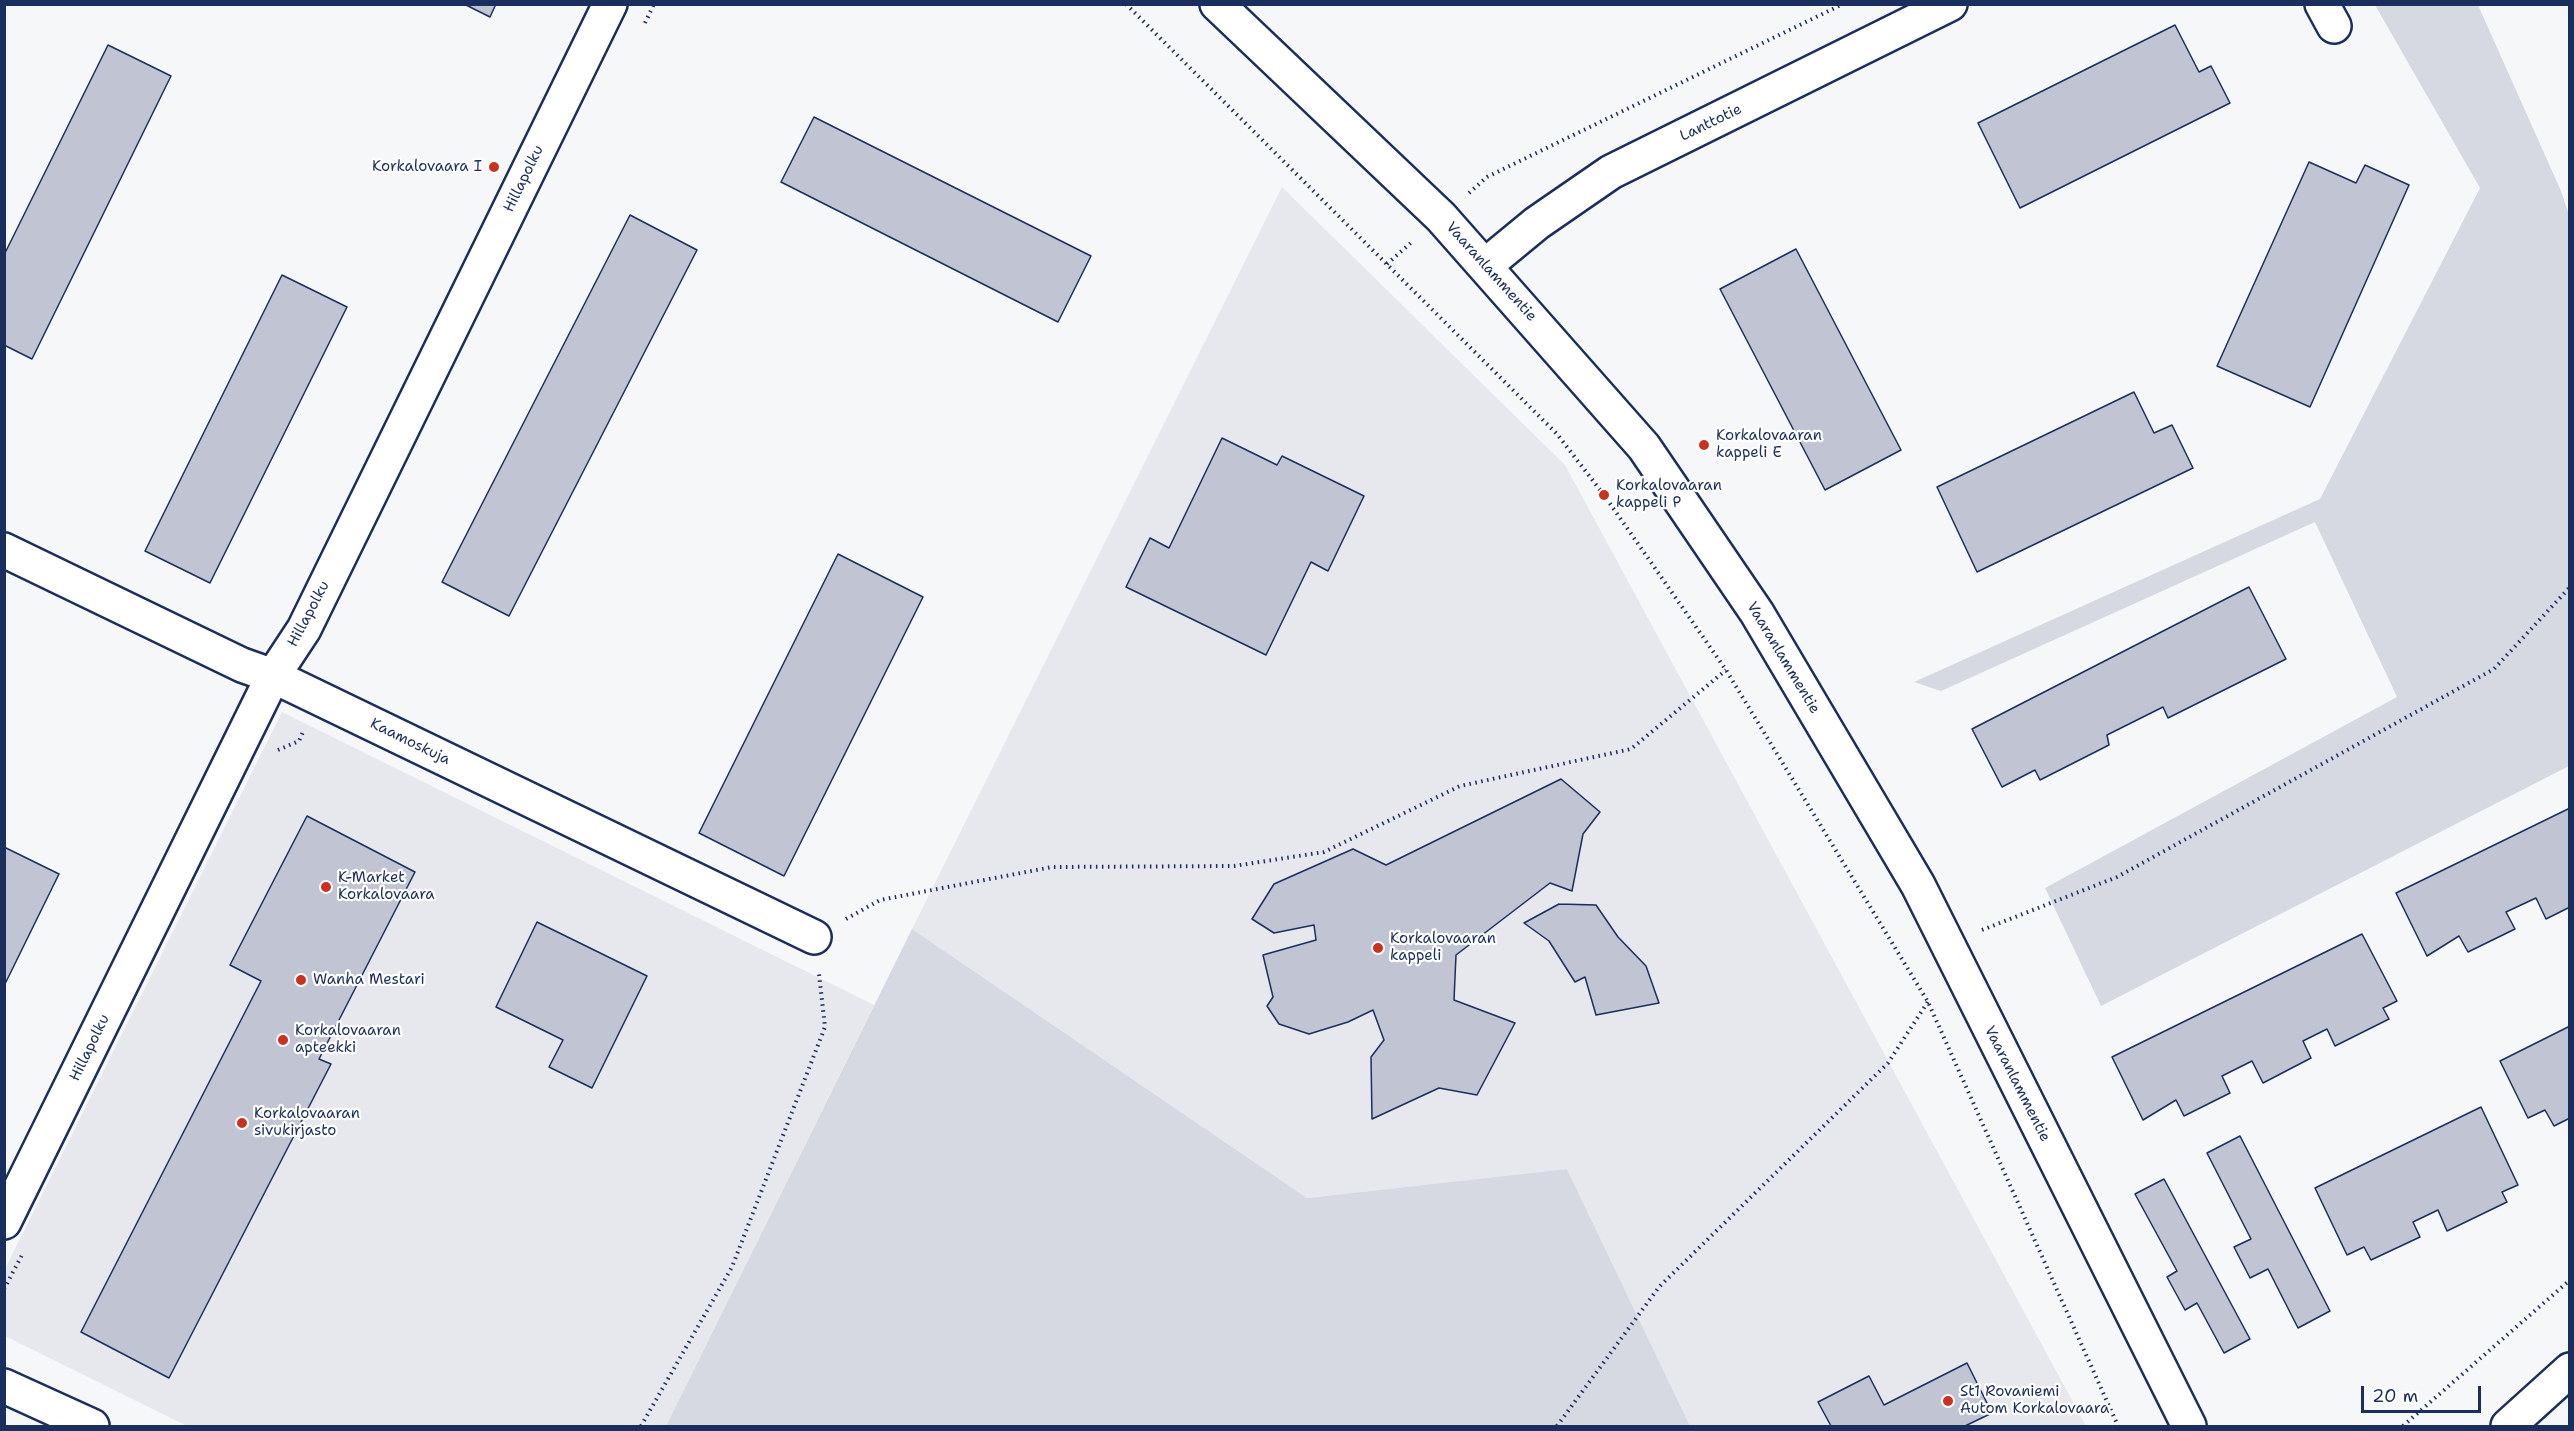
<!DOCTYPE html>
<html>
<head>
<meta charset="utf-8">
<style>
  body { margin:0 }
  #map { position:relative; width:2574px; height:1431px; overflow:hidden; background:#f6f7f9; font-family:"Shantell Sans",sans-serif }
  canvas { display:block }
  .frame { position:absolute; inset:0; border:6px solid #1b2f5e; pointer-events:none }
  .scale { position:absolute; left:2361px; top:1386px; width:120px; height:27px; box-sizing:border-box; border:3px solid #1b2f5e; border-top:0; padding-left:8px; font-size:18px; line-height:21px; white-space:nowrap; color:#1b2f5e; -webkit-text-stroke:4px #fff; paint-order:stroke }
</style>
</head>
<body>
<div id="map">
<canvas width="2574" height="1431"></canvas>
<div class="frame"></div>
<div class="scale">20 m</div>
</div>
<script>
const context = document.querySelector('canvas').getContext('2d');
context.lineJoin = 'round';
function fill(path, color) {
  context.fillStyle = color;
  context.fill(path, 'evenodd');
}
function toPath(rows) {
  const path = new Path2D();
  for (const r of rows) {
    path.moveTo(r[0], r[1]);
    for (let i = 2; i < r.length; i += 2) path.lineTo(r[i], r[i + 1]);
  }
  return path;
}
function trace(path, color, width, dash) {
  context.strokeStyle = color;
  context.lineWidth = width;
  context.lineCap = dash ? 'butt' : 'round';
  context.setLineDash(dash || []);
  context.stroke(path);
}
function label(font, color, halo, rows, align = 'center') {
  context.font = font + ' "Shantell Sans",sans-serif';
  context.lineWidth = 4.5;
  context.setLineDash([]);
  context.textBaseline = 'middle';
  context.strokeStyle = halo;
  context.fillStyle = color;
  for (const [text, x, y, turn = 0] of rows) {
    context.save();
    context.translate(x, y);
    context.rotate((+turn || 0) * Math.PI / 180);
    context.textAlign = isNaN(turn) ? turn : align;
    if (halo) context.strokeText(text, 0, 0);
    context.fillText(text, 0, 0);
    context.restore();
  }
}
fill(toPath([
  [1282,187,1565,465,2086,1426,1690,1426,1567,1169,1307,1198,912,929],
  [282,712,874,1005,666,1426,187,1426,5,1336,4,1271]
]), '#e6e8ee');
fill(toPath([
  [2375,5,2478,5,2561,191,2569,215,2569,766,2101,1006,2045,888,2397,697,2315,522,1941,691,1914,682,2320,499,2480,188],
  [912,929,1307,1198,1567,1169,1690,1426,666,1426]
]), '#d6d9e2');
const building = toPath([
  [464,4,496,4,490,17,464,4],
  [2175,25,2199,72,2211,66,2230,103,2020,208,1978,123,2175,25],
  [108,45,171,76,32,359,4,345,4,255,108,45],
  [814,117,1091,256,1058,322,781,182,814,117],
  [2309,162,2356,183,2365,165,2409,185,2310,407,2217,366,2309,162],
  [630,215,697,250,509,616,442,582,630,215],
  [1796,249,1901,450,1825,490,1720,289,1796,249],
  [282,275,347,307,210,583,145,551,282,275],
  [2134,392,2154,433,2172,425,2193,468,1977,572,1937,487,2134,392],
  [1222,438,1277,465,1282,456,1364,496,1328,571,1311,562,1266,655,1126,587,1150,538,1169,548,1222,438],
  [838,554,923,597,784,876,699,833,838,554],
  [2249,587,2286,659,2168,718,2163,707,2107,735,2109,745,2040,780,2035,770,2002,787,1972,729,2249,587],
  [1561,779,1600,812,1583,834,1572,891,1550,883,1456,955,1454,1000,1515,1023,1477,1095,1439,1088,1372,1119,1371,1057,1384,1040,1373,1010,1348,1022,1309,1034,1279,1024,1267,1006,1273,997,1263,955,1316,940,1314,925,1274,933,1252,919,1274,884,1353,849,1386,865,1561,779],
  [2570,808,2570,907,2546,919,2536,898,2506,912,2515,929,2468,952,2459,936,2427,956,2396,893,2570,808],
  [307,816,415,872,319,1059,331,1064,169,1378,81,1332,261,981,230,965,307,816],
  [4,847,59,874,4,986,4,847],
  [1559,904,1596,905,1618,937,1646,966,1659,1003,1596,1015,1585,977,1575,982,1549,941,1524,923,1559,904],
  [537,922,647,976,592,1088,549,1067,563,1040,496,1007,537,922],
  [2362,934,2397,1001,2383,1008,2389,1019,2335,1046,2327,1029,2303,1041,2311,1058,2263,1083,2252,1061,2222,1076,2230,1093,2184,1116,2176,1100,2143,1120,2112,1057,2362,934],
  [2570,1026,2570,1118,2554,1126,2545,1110,2528,1118,2500,1061,2570,1026],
  [2481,1107,2518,1185,2502,1192,2507,1202,2447,1231,2438,1210,2413,1222,2420,1237,2371,1260,2364,1247,2347,1255,2315,1188,2481,1107],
  [2240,1136,2330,1311,2298,1328,2268,1269,2250,1278,2234,1247,2251,1239,2207,1153,2240,1136],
  [2164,1179,2250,1339,2224,1353,2197,1303,2185,1310,2167,1277,2177,1271,2135,1194,2164,1179],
  [1967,1363,1992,1413,1965,1426,1831,1426,1818,1402,1869,1376,1884,1405,1967,1363]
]);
fill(building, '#c0c4d3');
trace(building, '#1b2f5e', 1.5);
const street = toPath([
  [2322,4,2334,26],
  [1486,265,1537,223,1611,172,1950,4],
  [4,550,242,665,273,676,814,937],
  [4,1386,92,1426]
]);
const secondary = toPath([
  [1217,4,1441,217,1644,447,1757,613,1918,885,2189,1426],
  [4,1222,273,676,304,629,610,4],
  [2508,1426,2570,1370]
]);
trace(street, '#1b2f5e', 38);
trace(secondary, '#1b2f5e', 38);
trace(toPath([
  [1126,4,1557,434,1604,495,1726,670,1928,1002,2118,1426],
  [645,23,654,4],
  [1469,193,1487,177,1843,4],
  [1387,264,1413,241],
  [278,750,299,741,303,732],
  [846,919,880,900,1052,867,1234,866,1324,852,1460,786,1631,749,1726,670],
  [1982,930,2117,877,2494,669,2570,587],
  [4,1289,22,1255],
  [641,1426,732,1267,825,1027,819,974],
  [1557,1426,1659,1287,1888,1063,1929,1000],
  [2403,1426,2570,1280]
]), '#1b2f5e', 4, [1.5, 4.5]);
trace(street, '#fff', 33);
trace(secondary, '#fff', 33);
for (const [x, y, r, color] of [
  [494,167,6,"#c8321e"],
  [1704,445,6,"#c8321e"],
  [1604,495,6,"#c8321e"],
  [326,887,6,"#c8321e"],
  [1378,948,6,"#c8321e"],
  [301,980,6,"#c8321e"],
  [283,1040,6,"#c8321e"],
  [242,1123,6,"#c8321e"],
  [1948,1401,6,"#c8321e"]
]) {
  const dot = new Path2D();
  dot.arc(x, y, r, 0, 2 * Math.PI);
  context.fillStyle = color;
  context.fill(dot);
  trace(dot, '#fff', 2);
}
label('15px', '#1b2f5e', '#fff', [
  ["Lanttotie",1711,123,-26],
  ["Hillapolku",524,179,-64],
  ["Vaaranlammentie",1491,272,48],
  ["Hillapolku",309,614,-62],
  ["Vaaranlammentie",1783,658,59],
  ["Kaamoskuja",410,742,26],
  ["Hillapolku",90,1048,-64],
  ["Vaaranlammentie",2017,1084,63]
]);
label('15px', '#1b2f5e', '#fff', [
  ["Korkalovaara I",482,167,"right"],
  ["Korkalovaaran",1716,436],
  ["kappeli E",1716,453],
  ["Korkalovaaran",1616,486],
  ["kappeli P",1616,503],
  ["K-Market",338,878],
  ["Korkalovaara",338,895],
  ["Korkalovaaran",1390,939],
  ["kappeli",1390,956],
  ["Wanha Mestari",313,980],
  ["Korkalovaaran",295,1031],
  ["apteekki",295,1048],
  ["Korkalovaaran",254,1114],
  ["sivukirjasto",254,1131],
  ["St1 Rovaniemi",1960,1392],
  ["Autom Korkalovaara",1960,1409]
], 'left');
</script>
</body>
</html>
